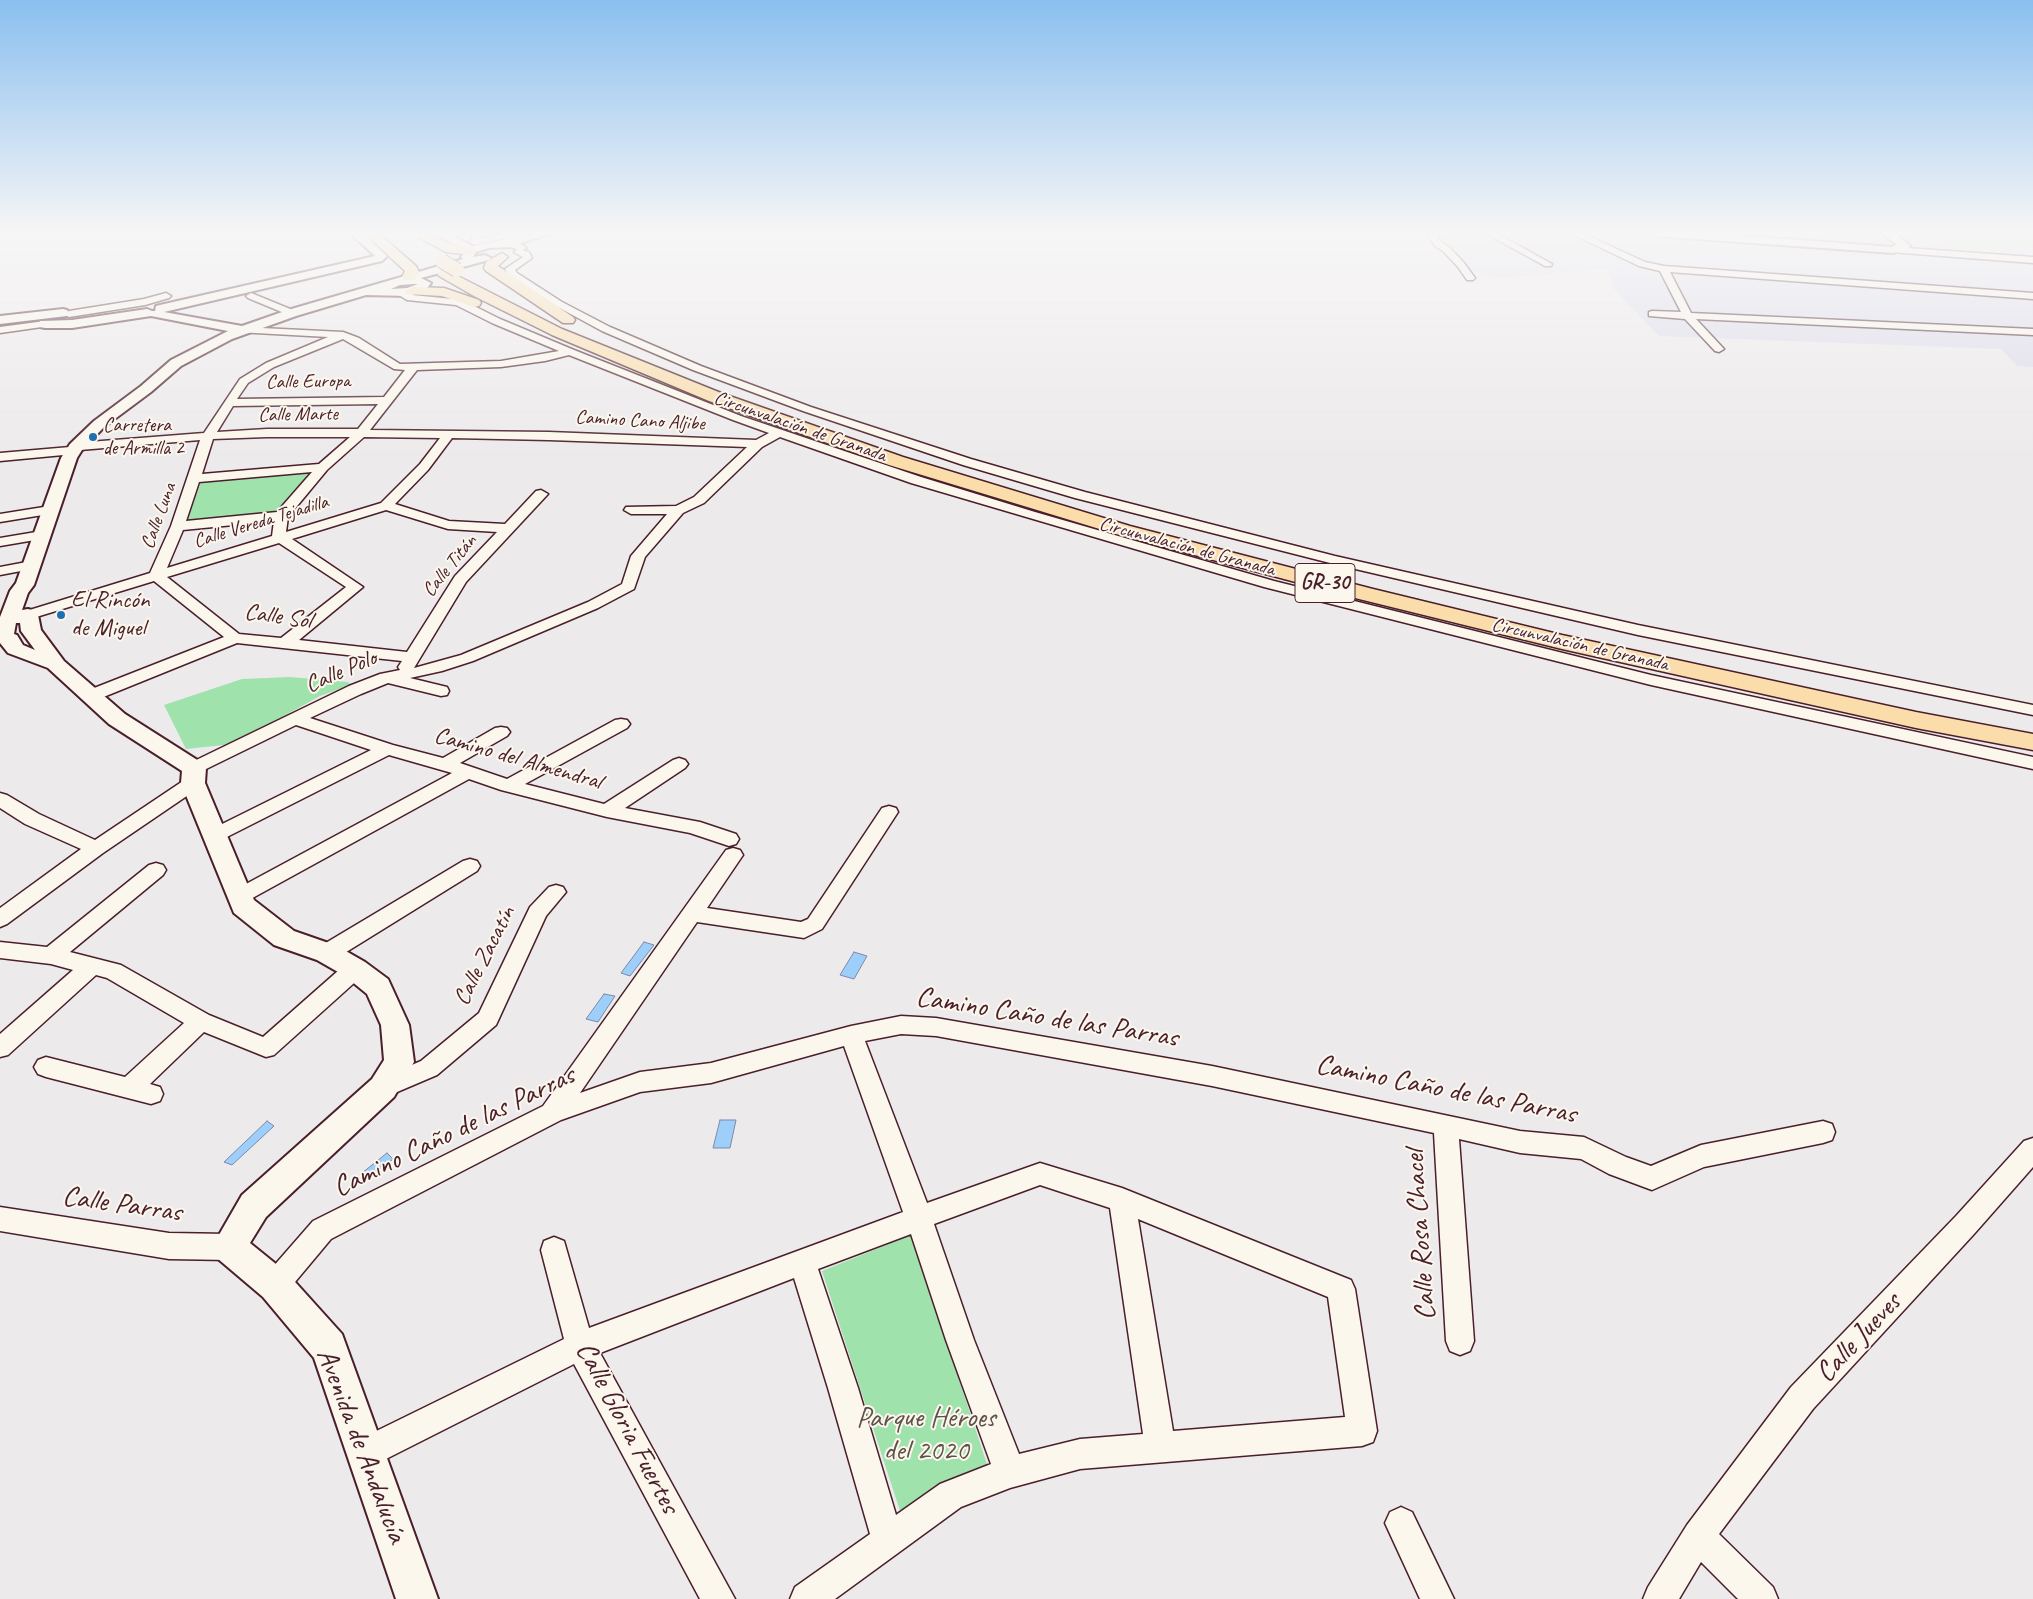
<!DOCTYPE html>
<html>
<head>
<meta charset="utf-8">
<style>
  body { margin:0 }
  canvas { display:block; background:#edeaec }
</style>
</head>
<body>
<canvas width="2033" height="1599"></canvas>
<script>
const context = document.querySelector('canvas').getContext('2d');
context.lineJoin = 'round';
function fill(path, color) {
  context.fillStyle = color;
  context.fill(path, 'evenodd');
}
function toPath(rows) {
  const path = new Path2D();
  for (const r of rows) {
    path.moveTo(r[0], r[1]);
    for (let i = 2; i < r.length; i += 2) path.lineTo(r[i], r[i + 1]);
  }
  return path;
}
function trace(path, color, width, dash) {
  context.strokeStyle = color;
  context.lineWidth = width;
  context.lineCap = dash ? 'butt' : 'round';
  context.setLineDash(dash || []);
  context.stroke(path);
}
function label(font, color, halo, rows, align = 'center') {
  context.font = font + ' Caveat,sans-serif';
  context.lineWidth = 4;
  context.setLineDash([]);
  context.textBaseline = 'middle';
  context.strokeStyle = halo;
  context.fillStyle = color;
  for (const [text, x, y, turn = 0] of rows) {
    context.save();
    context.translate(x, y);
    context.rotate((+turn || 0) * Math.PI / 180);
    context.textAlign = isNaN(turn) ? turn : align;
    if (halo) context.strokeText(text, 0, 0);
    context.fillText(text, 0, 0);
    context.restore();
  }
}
fill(toPath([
  [1426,233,1932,233,1949,243,2033,248,2033,367,2017,366,2001,349,1659,336,1613,288,1608,269,1497,278,1466,269]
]), '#dcdbeb');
fill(toPath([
  [1932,233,2033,233,2033,248,1949,243],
  [311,471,278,513,186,522,201,482],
  [290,677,348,682,351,685,320,696,233,744,186,749,164,705,242,679],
  [911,1235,988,1467,939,1484,901,1514,822,1271]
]), '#a0e2ac');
const water = toPath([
  [644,942,654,945,630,976,621,973,644,942],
  [854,952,867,956,854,979,840,975,854,952],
  [604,994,615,996,598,1022,586,1019,604,994],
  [720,1120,736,1120,730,1148,713,1148,720,1120],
  [267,1121,274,1126,232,1165,224,1162,267,1121],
  [387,1153,393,1159,369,1179,362,1173,387,1153]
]);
fill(water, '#9ecffa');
trace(water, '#7c89a7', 1);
const minor = toPath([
  [439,233,467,233,442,238,439,237,439,233],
  [474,233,482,233,480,238,509,233,531,233,474,245,470,242,474,233],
  [1426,233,1435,233,1441,242,1449,247,1464,263,1475,278,1473,280,1467,280,1458,267,1443,251,1435,246,1426,233],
  [1485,233,1496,233,1552,264,1551,266,1545,266,1485,233],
  [1570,233,1582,233,1645,262,1664,266,2033,293,2033,299,1670,272,1691,313,2033,329,2033,335,1696,319,1724,349,1719,352,1715,351,1685,319,1649,316,1649,312,1652,311,1681,312,1660,271,1639,266,1570,233],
  [1893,247,2033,257,2033,263,1890,252,1890,248,1893,247],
  [518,249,529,252,532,258,515,270,517,273,562,302,610,327,701,366,811,407,971,459,1085,492,1335,556,1638,625,2033,705,2033,715,1638,635,1334,564,1075,498,963,465,803,411,693,370,602,331,556,306,510,277,505,269,523,257,514,252,518,249],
  [404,290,412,295,462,300,500,319,574,350,741,416,921,477,1035,512,1274,581,1651,675,2033,757,2033,769,1651,685,1264,587,911,483,780,437,762,447,704,503,683,513,645,557,634,589,598,608,473,661,442,671,410,678,447,687,449,691,447,695,441,696,388,683,361,694,310,718,393,745,443,758,495,728,501,727,507,728,510,732,507,736,460,763,507,779,615,720,621,719,627,720,630,724,627,728,525,784,604,804,673,760,679,758,685,760,688,764,685,768,625,808,700,822,736,834,739,839,736,844,729,846,690,833,607,817,501,790,469,779,247,901,240,903,233,901,230,896,233,891,452,773,389,755,215,843,208,841,205,836,208,831,371,750,296,725,200,772,194,774,188,772,185,768,188,764,349,686,380,674,400,670,398,667,402,661,237,643,96,700,84,700,82,696,84,692,224,637,154,581,33,618,23,618,20,615,23,612,150,573,171,526,200,440,80,450,74,454,0,461,0,453,70,447,76,443,204,433,240,379,266,363,328,337,237,332,237,328,241,327,343,332,359,338,400,364,501,361,559,351,492,323,456,305,407,300,399,295,401,291,404,290],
  [343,339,394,369,405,370,384,397,237,399,248,383,274,367,343,339],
  [569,355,733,420,769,433,756,440,549,432,370,430,417,370,501,367,545,361,569,355],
  [378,404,358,429,267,429,217,432,233,406,378,404],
  [267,437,350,437,319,464,202,474,213,439,267,437],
  [364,437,440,438,420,464,381,503,286,532,288,517,327,470,364,437],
  [452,438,549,440,747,447,694,497,676,506,626,507,624,510,631,514,667,514,631,556,622,584,588,602,461,655,414,668,466,582,548,494,541,490,536,491,505,524,449,521,395,504,428,470,452,438],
  [312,472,277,512,186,521,199,482,312,472],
  [386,510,448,529,497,532,455,576,407,652,299,640,363,587,292,539,386,510],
  [274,521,272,536,167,568,183,530,274,521],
  [279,543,346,587,281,638,239,634,167,577,279,543],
  [166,293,171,296,169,298,145,305,69,317,64,314,69,311,144,299,166,293],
  [251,293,295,311,297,313,292,316,289,315,248,298,246,296,251,293],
  [45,321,49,322,49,326,0,333,0,327,45,321],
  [50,506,57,510,55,513,0,522,0,514,50,506],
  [42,531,47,532,49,535,47,538,0,546,0,538,42,531],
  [32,561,37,562,39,565,37,568,0,575,0,567,32,561],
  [193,777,200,779,202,783,200,787,103,853,7,924,0,927,0,908,81,849,25,824,0,808,0,793,7,795,39,814,95,840,186,779,193,777],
  [889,806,896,808,898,812,822,929,804,938,697,922,580,1093,640,1072,711,1063,851,1026,901,1016,936,1018,1212,1066,1520,1131,1584,1137,1626,1157,1651,1166,1701,1145,1823,1121,1832,1124,1835,1132,1832,1140,1823,1143,1704,1167,1652,1190,1609,1174,1581,1159,1520,1153,1459,1139,1474,1341,1470,1351,1460,1355,1450,1351,1446,1341,1434,1133,1212,1086,936,1036,901,1034,865,1041,927,1203,1040,1163,1122,1188,1351,1280,1355,1289,1377,1431,1373,1442,1362,1446,1080,1469,1010,1488,961,1507,835,1599,790,1599,795,1587,870,1534,828,1388,794,1278,600,1353,735,1599,700,1599,574,1364,378,1463,367,1467,356,1463,352,1452,356,1441,564,1339,541,1250,544,1241,554,1237,564,1241,589,1328,903,1212,844,1046,711,1083,640,1092,561,1120,331,1239,285,1294,275,1298,265,1294,261,1285,265,1276,313,1221,543,1106,726,850,733,848,740,850,743,855,707,908,801,922,808,919,882,808,889,806],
  [1040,1185,1110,1208,1143,1434,1080,1439,1019,1454,974,1340,934,1224,1040,1185],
  [1138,1219,1328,1297,1345,1417,1173,1431,1138,1219],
  [911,1234,946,1340,991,1464,940,1484,896,1515,858,1388,818,1269,911,1234],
  [470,859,477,861,480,866,477,871,335,959,327,961,319,959,316,953,319,947,463,861,470,859],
  [156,863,163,865,166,870,163,875,70,952,121,965,209,1015,263,1037,347,963,355,961,363,963,366,969,363,975,274,1055,266,1057,204,1032,150,1084,160,1087,163,1094,160,1101,151,1104,46,1077,38,1074,34,1067,38,1060,46,1057,125,1077,184,1023,107,978,96,975,8,1055,0,1057,0,1034,73,970,51,964,0,958,0,942,47,947,149,865,156,863],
  [556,885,563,887,566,892,546,916,496,1025,437,1075,383,1098,375,1095,371,1088,375,1081,421,1061,479,1013,530,907,549,887,556,885],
  [2033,1138,2033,1167,1974,1234,1813,1409,1719,1534,1773,1587,1778,1599,1738,1599,1701,1562,1679,1599,1643,1599,1648,1587,1687,1525,1791,1387,1956,1216,2024,1141,2033,1138],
  [0,1207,169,1233,229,1234,239,1238,242,1247,239,1256,229,1260,169,1259,0,1231,0,1207],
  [1401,1507,1412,1512,1454,1599,1420,1599,1385,1523,1390,1512,1401,1507]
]);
const tertiary = toPath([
  [350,233,362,233,387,256,382,261,164,312,242,326,288,310,463,259,461,257,466,251,433,233,447,233,473,246,534,233,554,233,520,243,526,248,521,251,511,247,489,248,476,252,473,257,485,255,491,258,489,260,421,278,431,283,425,291,408,296,366,295,296,316,232,339,181,366,151,392,104,427,82,450,77,458,34,585,28,593,22,610,28,609,35,611,38,615,41,630,64,661,125,714,202,763,206,768,205,783,254,900,294,931,337,946,365,962,388,979,409,1025,414,1062,394,1097,266,1217,250,1243,287,1273,342,1334,438,1599,396,1599,314,1358,263,1297,217,1258,212,1247,242,1195,372,1079,384,1060,381,1025,367,994,345,976,317,960,274,945,234,913,181,783,182,771,109,724,48,668,8,653,0,643,0,617,10,591,16,583,61,458,70,444,94,421,141,386,171,360,228,331,151,316,72,328,45,328,40,327,39,324,40,321,72,320,147,309,152,311,155,311,156,306,160,305,375,256,350,233],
  [415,284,418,284,407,288,391,289,400,285,415,284],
  [16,623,20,623,21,631,35,650,23,645,17,635,14,634,16,623],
  [1650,233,1706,233,1892,247,1897,245,1882,233,1895,233,1910,246,1909,248,1893,253,1655,236,1650,233],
  [63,309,67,310,69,313,67,316,0,324,0,316,63,309]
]);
const motorway = toPath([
  [364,233,378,233,416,266,419,272,414,280,404,280,402,277,405,271,364,233],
  [410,233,427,233,454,245,471,247,477,251,471,255,446,252,410,233],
  [502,253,508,257,498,266,573,317,575,320,573,323,563,323,486,271,484,268,486,262,502,253],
  [444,269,562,329,721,393,903,457,1130,526,1373,589,1562,635,1916,712,2033,734,2033,750,1916,728,1562,649,1359,599,1116,534,889,465,709,401,552,335,474,296,439,276,437,273,444,269],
  [412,287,444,288,479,300,481,303,479,306,474,307,442,296,407,294,405,291,412,287]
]);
trace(minor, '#4a1f2b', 3);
trace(tertiary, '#4a1f2b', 4);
trace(motorway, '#4a1f2b', 3);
fill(minor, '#fbf7ec');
fill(tertiary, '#fbf7ec');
fill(motorway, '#faddab');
const motorwayBridge = toPath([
  [442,261,457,270]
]);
trace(motorwayBridge, '#4a1f2b', 16, []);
trace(motorwayBridge, '#faddab', 14);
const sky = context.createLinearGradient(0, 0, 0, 457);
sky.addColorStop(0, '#8abfef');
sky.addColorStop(0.51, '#f7f6f6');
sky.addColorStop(1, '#f7f6f600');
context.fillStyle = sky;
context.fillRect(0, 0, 2033, 457);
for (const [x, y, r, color] of [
  [93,437,5,"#1f6fb2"],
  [61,615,5,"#1f6fb2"]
]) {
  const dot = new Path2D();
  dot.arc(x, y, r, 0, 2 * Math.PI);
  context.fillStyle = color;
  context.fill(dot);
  trace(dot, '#fbf7ec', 2);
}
label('20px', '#4a1f2b', '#fbf7ec', [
  ["Calle Europa",308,382,-1],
  ["Calle Marte",298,415,-1],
  ["Camino Cano Aljibe",640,421,3],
  ["Circunvalación de Granada",800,427,19],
  ["Calle Luna",159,516,-70],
  ["Calle Vereda Tejadilla",261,522,-17],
  ["Circunvalación de Granada",1187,547,15],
  ["Calle Titán",450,566,-51],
  ["Circunvalación de Granada",1580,645,13]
]);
label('20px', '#4a1f2b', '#fbf7ec', [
  ["Carretera",103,426],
  ["de Armilla 2",103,449]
], 'left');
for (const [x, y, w] of [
  [1325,583,60]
]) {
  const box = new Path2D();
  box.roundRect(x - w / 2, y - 19.5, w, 39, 4);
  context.fillStyle = '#fbf7ec';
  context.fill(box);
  trace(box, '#4a1f2b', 1);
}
label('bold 22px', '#4a1f2b', null, [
  ["GR-30",1325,583]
]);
label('24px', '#4a1f2b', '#fbf7ec', [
  ["El Rincón",71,601],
  ["de Miguel",71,629]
], 'left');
label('24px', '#4a1f2b', '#fbf7ec', [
  ["Calle Sol",278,617,8],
  ["Calle Polo",341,672,-23],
  ["Camino del Almendral",518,759,16],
  ["Calle Zacatín",485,956,-63]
]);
label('29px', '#4a1f2b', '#fbf7ec', [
  ["Camino Caño de las Parras",1047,1018,9],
  ["Camino Caño de las Parras",1446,1090,11],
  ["Camino Caño de las Parras",454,1132,-26],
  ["Calle Parras",122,1205,8],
  ["Calle Rosa Chacel",1421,1235,-94],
  ["Calle Jueves",1859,1338,-47],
  ["Calle Gloria Fuertes",627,1428,62],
  ["Avenida de Andalucía",361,1446,69]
]);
label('29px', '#60504b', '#fbf7ec', [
  ["Parque Héroes",926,1418],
  ["del 2020",926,1451]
]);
</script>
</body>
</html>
